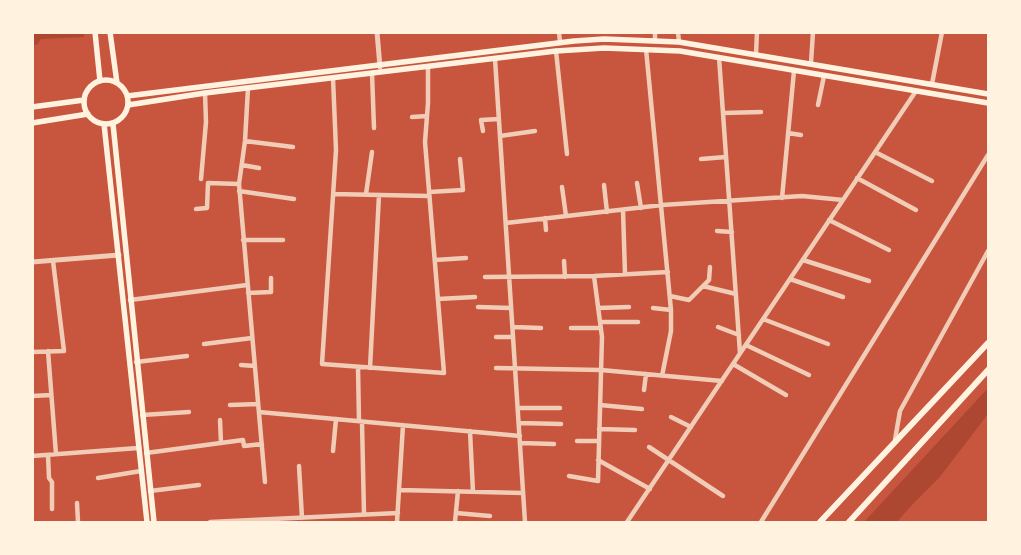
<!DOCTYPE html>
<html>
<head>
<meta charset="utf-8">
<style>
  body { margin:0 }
  #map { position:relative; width:1021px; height:555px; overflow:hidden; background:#c8553d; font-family:Raleway,sans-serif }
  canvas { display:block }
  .frame { position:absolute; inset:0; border:34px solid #fff3e0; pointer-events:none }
</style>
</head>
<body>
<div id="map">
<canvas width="1021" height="555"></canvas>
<div class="frame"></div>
</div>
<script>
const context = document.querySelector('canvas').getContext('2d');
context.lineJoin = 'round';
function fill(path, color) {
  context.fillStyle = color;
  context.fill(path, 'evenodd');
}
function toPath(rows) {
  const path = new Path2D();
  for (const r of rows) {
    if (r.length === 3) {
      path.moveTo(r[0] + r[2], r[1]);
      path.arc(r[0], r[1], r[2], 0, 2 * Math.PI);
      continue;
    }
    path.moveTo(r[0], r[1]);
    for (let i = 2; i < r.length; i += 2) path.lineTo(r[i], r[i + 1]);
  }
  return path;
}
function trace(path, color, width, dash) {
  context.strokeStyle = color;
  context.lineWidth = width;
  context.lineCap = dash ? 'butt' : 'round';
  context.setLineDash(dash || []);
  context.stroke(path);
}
fill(toPath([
  [33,32,84,33,84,37,41,39,37,45,33,44],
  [988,388,988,414,939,478,909,508,897,522,864,522]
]), '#ae4732');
trace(toPath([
  [559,32,560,42],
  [678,32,679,42],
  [655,41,655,32],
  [646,49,671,310,671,331,662,376],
  [556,51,567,154],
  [756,54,757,32],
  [719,57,740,353],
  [495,59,525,522],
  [811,63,813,32],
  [372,73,374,128],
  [333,78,336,150,322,364,444,373,425,142,428,103,428,67],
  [932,84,942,32],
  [248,88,245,141,239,184,265,482],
  [818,105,824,76],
  [723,113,761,112],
  [412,117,427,116],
  [483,131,481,120,499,119],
  [788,133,801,135],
  [500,136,535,131],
  [245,141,293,147],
  [875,152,932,181],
  [701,159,726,157],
  [242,165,259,168],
  [857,178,916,210],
  [201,179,206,122,205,93],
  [637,183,641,208],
  [604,185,607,212],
  [562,187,566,216],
  [239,191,294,199],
  [429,192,463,190,460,159],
  [333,194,429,196],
  [366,194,372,152],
  [782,198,794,71],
  [196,209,207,208,208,183,239,184],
  [623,210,625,274],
  [545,218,546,230],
  [829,220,889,250],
  [506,223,662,205,802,196,843,200],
  [717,231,732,232],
  [243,240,283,240],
  [435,260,466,258],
  [803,260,869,281],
  [564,261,565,277],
  [485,277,594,276,668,272],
  [790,279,843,297],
  [703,286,709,280,710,267],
  [248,293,271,292,271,278],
  [670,296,689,300,703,286,736,294],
  [438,299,475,297],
  [130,300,247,285],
  [478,307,511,308],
  [598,308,629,307],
  [653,308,671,310],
  [763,319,828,344],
  [600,322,638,322],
  [513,327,541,328],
  [718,327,739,335],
  [571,328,601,328],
  [496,337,513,337],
  [204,344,252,338],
  [746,345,809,375],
  [48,351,56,454],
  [32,352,64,351,53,261],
  [136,362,187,356],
  [733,364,786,395],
  [241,365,255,366],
  [358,367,359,421],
  [370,368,379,195],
  [496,368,601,370,722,381],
  [644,390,646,374],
  [32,396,51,395],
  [230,405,258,404],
  [600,405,642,409],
  [518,408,560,408],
  [259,412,520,436],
  [142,415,189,412],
  [671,417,691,427],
  [220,420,221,443],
  [362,422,364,514],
  [519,423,561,424],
  [599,429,635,430],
  [470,431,473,492],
  [895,440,900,411,988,251],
  [577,441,599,441],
  [520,443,554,444],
  [649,447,723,496],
  [333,451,336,419],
  [146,453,243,440,244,446,262,444],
  [48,455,49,478,52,482,52,509],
  [32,456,138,448],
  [598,460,650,489],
  [299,466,302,518],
  [569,476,598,481,602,337,594,276],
  [98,478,141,471],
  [399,490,523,493],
  [150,491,199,485],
  [77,503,78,522],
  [456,513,490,516],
  [210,522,398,513],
  [397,522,403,425],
  [455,522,458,491],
  [627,522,916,91],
  [761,522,988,155]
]), '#f1ccb7', 4.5);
trace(toPath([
  [377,32,380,67],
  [32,262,119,255]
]), '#f1ccb7', 5);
trace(toPath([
  [95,32,100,81],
  [110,32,117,83],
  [106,102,22],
  [127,96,574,41,604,39,679,42,988,94],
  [128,105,205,93,556,51,604,48,680,51,988,103],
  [32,107,84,100],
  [32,123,88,114],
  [104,124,147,522],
  [113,124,154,522]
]), '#fff3e0', 5.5);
trace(toPath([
  [820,522,988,343],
  [849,522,988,370]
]), '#fff3e0', 6);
</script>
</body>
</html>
